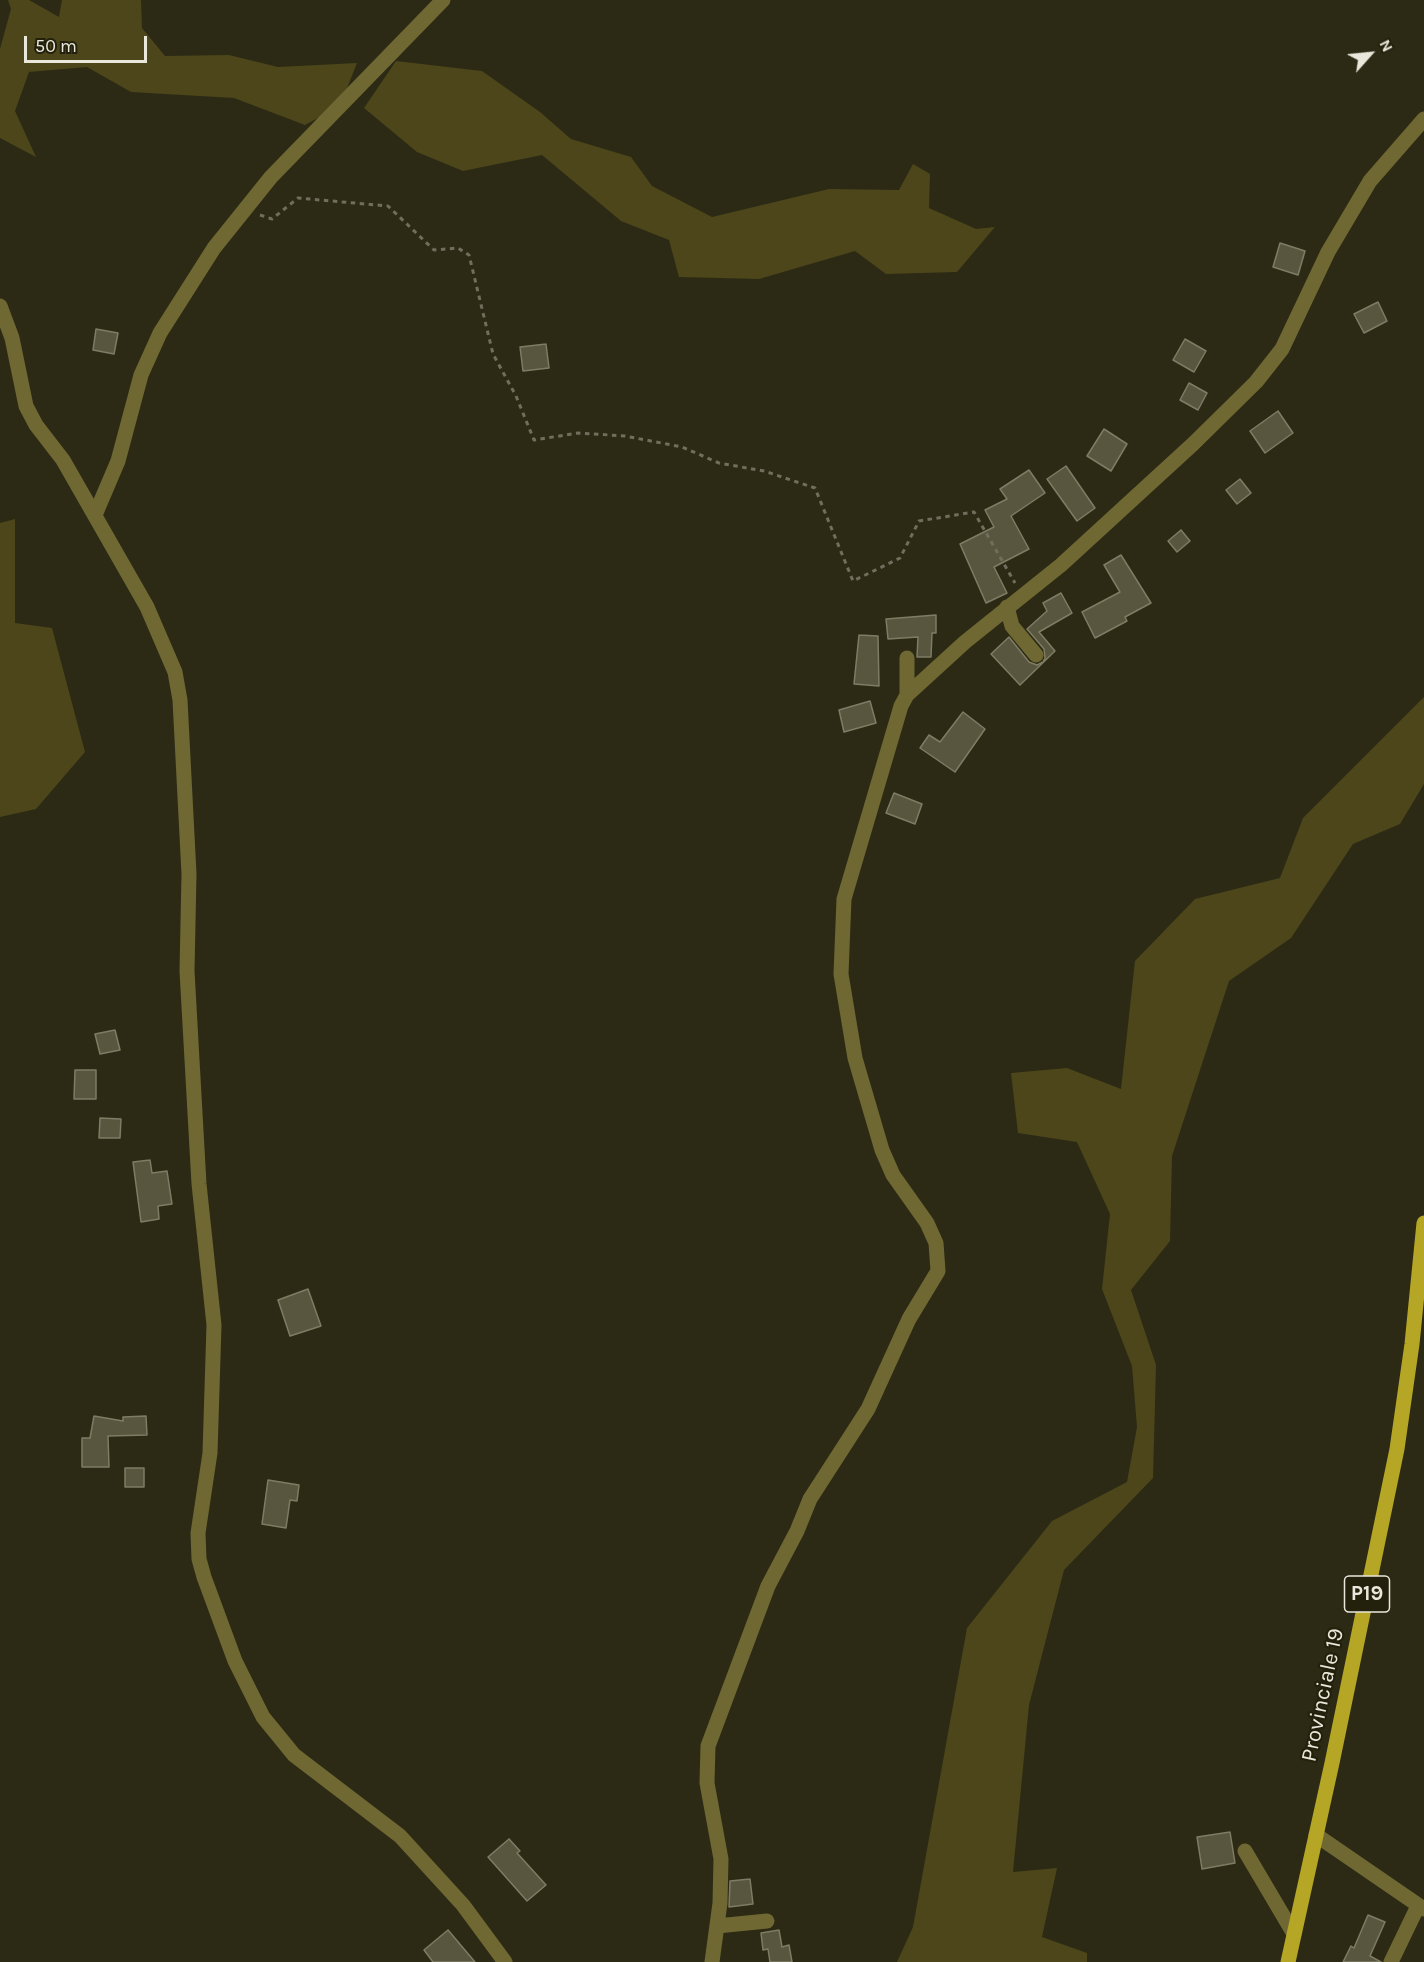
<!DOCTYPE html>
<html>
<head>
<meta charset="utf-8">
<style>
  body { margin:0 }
  #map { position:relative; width:1424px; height:1962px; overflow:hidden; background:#2c2a15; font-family:Karla,sans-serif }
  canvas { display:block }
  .north { position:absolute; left:1340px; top:24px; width:60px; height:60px; -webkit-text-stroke:4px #23200b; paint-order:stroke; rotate:63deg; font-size:16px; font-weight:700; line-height:24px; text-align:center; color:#e9e8db }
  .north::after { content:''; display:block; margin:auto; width:21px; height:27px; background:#e9e8db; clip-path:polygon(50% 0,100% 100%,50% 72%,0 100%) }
  .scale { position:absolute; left:24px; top:36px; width:123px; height:27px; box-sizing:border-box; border:3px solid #e9e8db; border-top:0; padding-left:8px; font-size:18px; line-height:21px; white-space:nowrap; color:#e9e8db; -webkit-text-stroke:4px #23200b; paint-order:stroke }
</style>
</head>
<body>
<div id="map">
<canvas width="1424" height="1962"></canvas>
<div class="north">N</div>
<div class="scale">50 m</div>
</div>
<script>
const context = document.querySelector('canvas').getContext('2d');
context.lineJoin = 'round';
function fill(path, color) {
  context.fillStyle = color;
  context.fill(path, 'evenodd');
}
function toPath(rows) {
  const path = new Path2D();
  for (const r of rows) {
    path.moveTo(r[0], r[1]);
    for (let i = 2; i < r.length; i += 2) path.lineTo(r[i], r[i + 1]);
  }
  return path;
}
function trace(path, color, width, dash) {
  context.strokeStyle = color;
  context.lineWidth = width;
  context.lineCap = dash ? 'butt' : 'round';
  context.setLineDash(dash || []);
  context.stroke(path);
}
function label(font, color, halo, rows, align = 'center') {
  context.font = font + ' Karla,sans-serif';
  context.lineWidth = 4.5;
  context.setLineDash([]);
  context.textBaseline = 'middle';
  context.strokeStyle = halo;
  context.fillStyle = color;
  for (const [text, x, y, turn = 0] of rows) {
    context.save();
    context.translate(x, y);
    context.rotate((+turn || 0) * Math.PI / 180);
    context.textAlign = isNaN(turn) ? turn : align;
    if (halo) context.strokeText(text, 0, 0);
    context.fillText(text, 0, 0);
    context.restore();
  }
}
fill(toPath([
  [8,0,29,0,59,17,62,0,141,0,142,28,165,56,229,55,278,67,357,63,340,106,305,125,234,98,131,92,87,67,29,72,15,111,36,157,0,138,0,49,11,9],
  [396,61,482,71,540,112,571,139,631,157,652,186,712,217,829,189,899,190,913,164,930,174,929,208,976,229,995,227,957,272,886,274,855,251,759,279,679,277,669,240,621,221,542,155,463,171,417,152,364,108],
  [15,519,15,623,52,628,85,752,36,809,0,817,0,523],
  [1424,697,1424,784,1400,824,1353,844,1291,938,1229,981,1172,1156,1170,1241,1131,1290,1156,1365,1153,1478,1064,1570,1029,1705,1013,1872,1057,1868,1042,1937,1087,1953,1087,1962,897,1962,913,1927,967,1628,1052,1521,1127,1482,1137,1427,1132,1366,1102,1289,1110,1214,1077,1142,1018,1133,1011,1073,1067,1068,1121,1089,1135,961,1195,899,1280,878,1303,818]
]), '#4c461a');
const building = toPath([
  [1280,243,1305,251,1298,275,1273,267,1280,243],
  [1378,302,1387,321,1364,333,1354,314,1378,302],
  [96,329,118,333,114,354,93,350,96,329],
  [1185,339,1206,351,1194,372,1173,360,1185,339],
  [546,344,549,368,523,371,520,347,546,344],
  [1189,383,1207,393,1198,410,1180,400,1189,383],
  [1278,411,1293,433,1265,453,1250,431,1278,411],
  [1104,429,1127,444,1111,471,1087,456,1104,429],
  [1066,466,1095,508,1077,521,1047,479,1066,466],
  [1029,470,1045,493,1011,516,1029,549,994,567,1007,593,986,603,960,544,994,527,985,510,1007,499,1000,489,1029,470],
  [1240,479,1251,493,1237,504,1226,490,1240,479],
  [1181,530,1190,541,1177,552,1168,541,1181,530],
  [1121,555,1151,603,1125,617,1127,621,1095,638,1082,612,1120,592,1104,565,1121,555],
  [1061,593,1072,613,1039,632,1055,651,1020,685,991,654,1009,637,1029,662,1037,665,1043,662,1045,658,1044,649,1027,629,1047,611,1043,603,1061,593],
  [936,615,936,633,932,633,931,657,917,657,918,637,888,639,886,619,936,615],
  [859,635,878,636,879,686,854,684,859,635],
  [870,701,876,723,844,732,839,710,870,701],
  [963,712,985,729,955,772,920,748,929,735,940,742,963,712],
  [894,793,922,804,915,824,886,813,894,793],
  [115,1030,120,1050,100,1054,95,1034,115,1030],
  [75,1070,96,1070,96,1099,74,1099,75,1070],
  [100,1118,121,1119,120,1138,99,1138,100,1118],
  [150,1160,152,1173,167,1171,172,1204,158,1206,159,1219,141,1222,133,1162,150,1160],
  [308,1289,321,1326,290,1336,278,1300,308,1289],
  [94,1416,123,1421,123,1417,146,1416,147,1435,108,1436,109,1467,82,1467,82,1438,90,1438,94,1416],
  [125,1468,144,1468,144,1487,125,1487,125,1468],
  [268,1480,299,1485,297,1501,290,1500,286,1528,262,1524,268,1480],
  [1230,1832,1235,1863,1202,1869,1197,1837,1230,1832],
  [509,1839,520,1851,517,1853,546,1885,527,1901,488,1857,509,1839],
  [750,1879,753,1904,729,1907,730,1881,750,1879],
  [1368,1915,1385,1922,1370,1956,1381,1962,1343,1962,1351,1946,1354,1948,1368,1915],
  [448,1930,475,1962,433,1962,424,1950,448,1930],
  [779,1930,782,1947,789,1945,792,1962,770,1962,768,1949,763,1950,761,1933,779,1930]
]);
fill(building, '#595640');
trace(building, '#7f7c64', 1.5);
trace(toPath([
  [260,215,272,219,298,198,388,206,434,250,458,248,469,255,493,354,516,396,534,440,578,433,625,436,682,447,719,463,764,471,815,488,853,581,900,558,919,521,974,512,1015,583]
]), '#706e5c', 3, [4.5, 4.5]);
trace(toPath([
  [0,306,12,338,26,406,36,425,63,460,147,607,175,672,180,700,189,874,187,971,199,1184,214,1325,210,1453,198,1533,199,1559,204,1577,235,1661,263,1717,294,1755,400,1836,463,1905,505,1962],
  [95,515,118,461,141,375,160,333,214,248,271,177,443,0],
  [1007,607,1012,626,1036,655],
  [907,695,907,658],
  [1316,1835,1424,1909],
  [1245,1851,1294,1934],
  [717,1926,767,1921],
  [712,1962,720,1903,721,1859,707,1783,708,1746,768,1586,797,1531,810,1499,868,1409,909,1319,938,1271,936,1243,927,1223,893,1175,882,1150,855,1058,841,974,844,899,901,706,907,695,965,642,1061,565,1193,444,1256,382,1282,349,1328,252,1370,181,1424,119],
  [1391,1962,1418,1906]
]), '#6f6833', 15);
trace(toPath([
  [1288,1962,1332,1763,1397,1449,1412,1344,1424,1223]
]), '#b6a625', 15);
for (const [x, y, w] of [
  [1367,1594,45]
]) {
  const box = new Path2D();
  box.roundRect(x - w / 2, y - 18, w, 36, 4.5);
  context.fillStyle = '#23200b';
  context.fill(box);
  trace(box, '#e9e8db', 1.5);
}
label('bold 21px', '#e9e8db', null, [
  ["P19",1367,1594]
]);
label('22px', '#e9e8db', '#23200b', [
  ["Provinciale 19",1323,1695,-78]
]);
</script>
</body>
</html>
